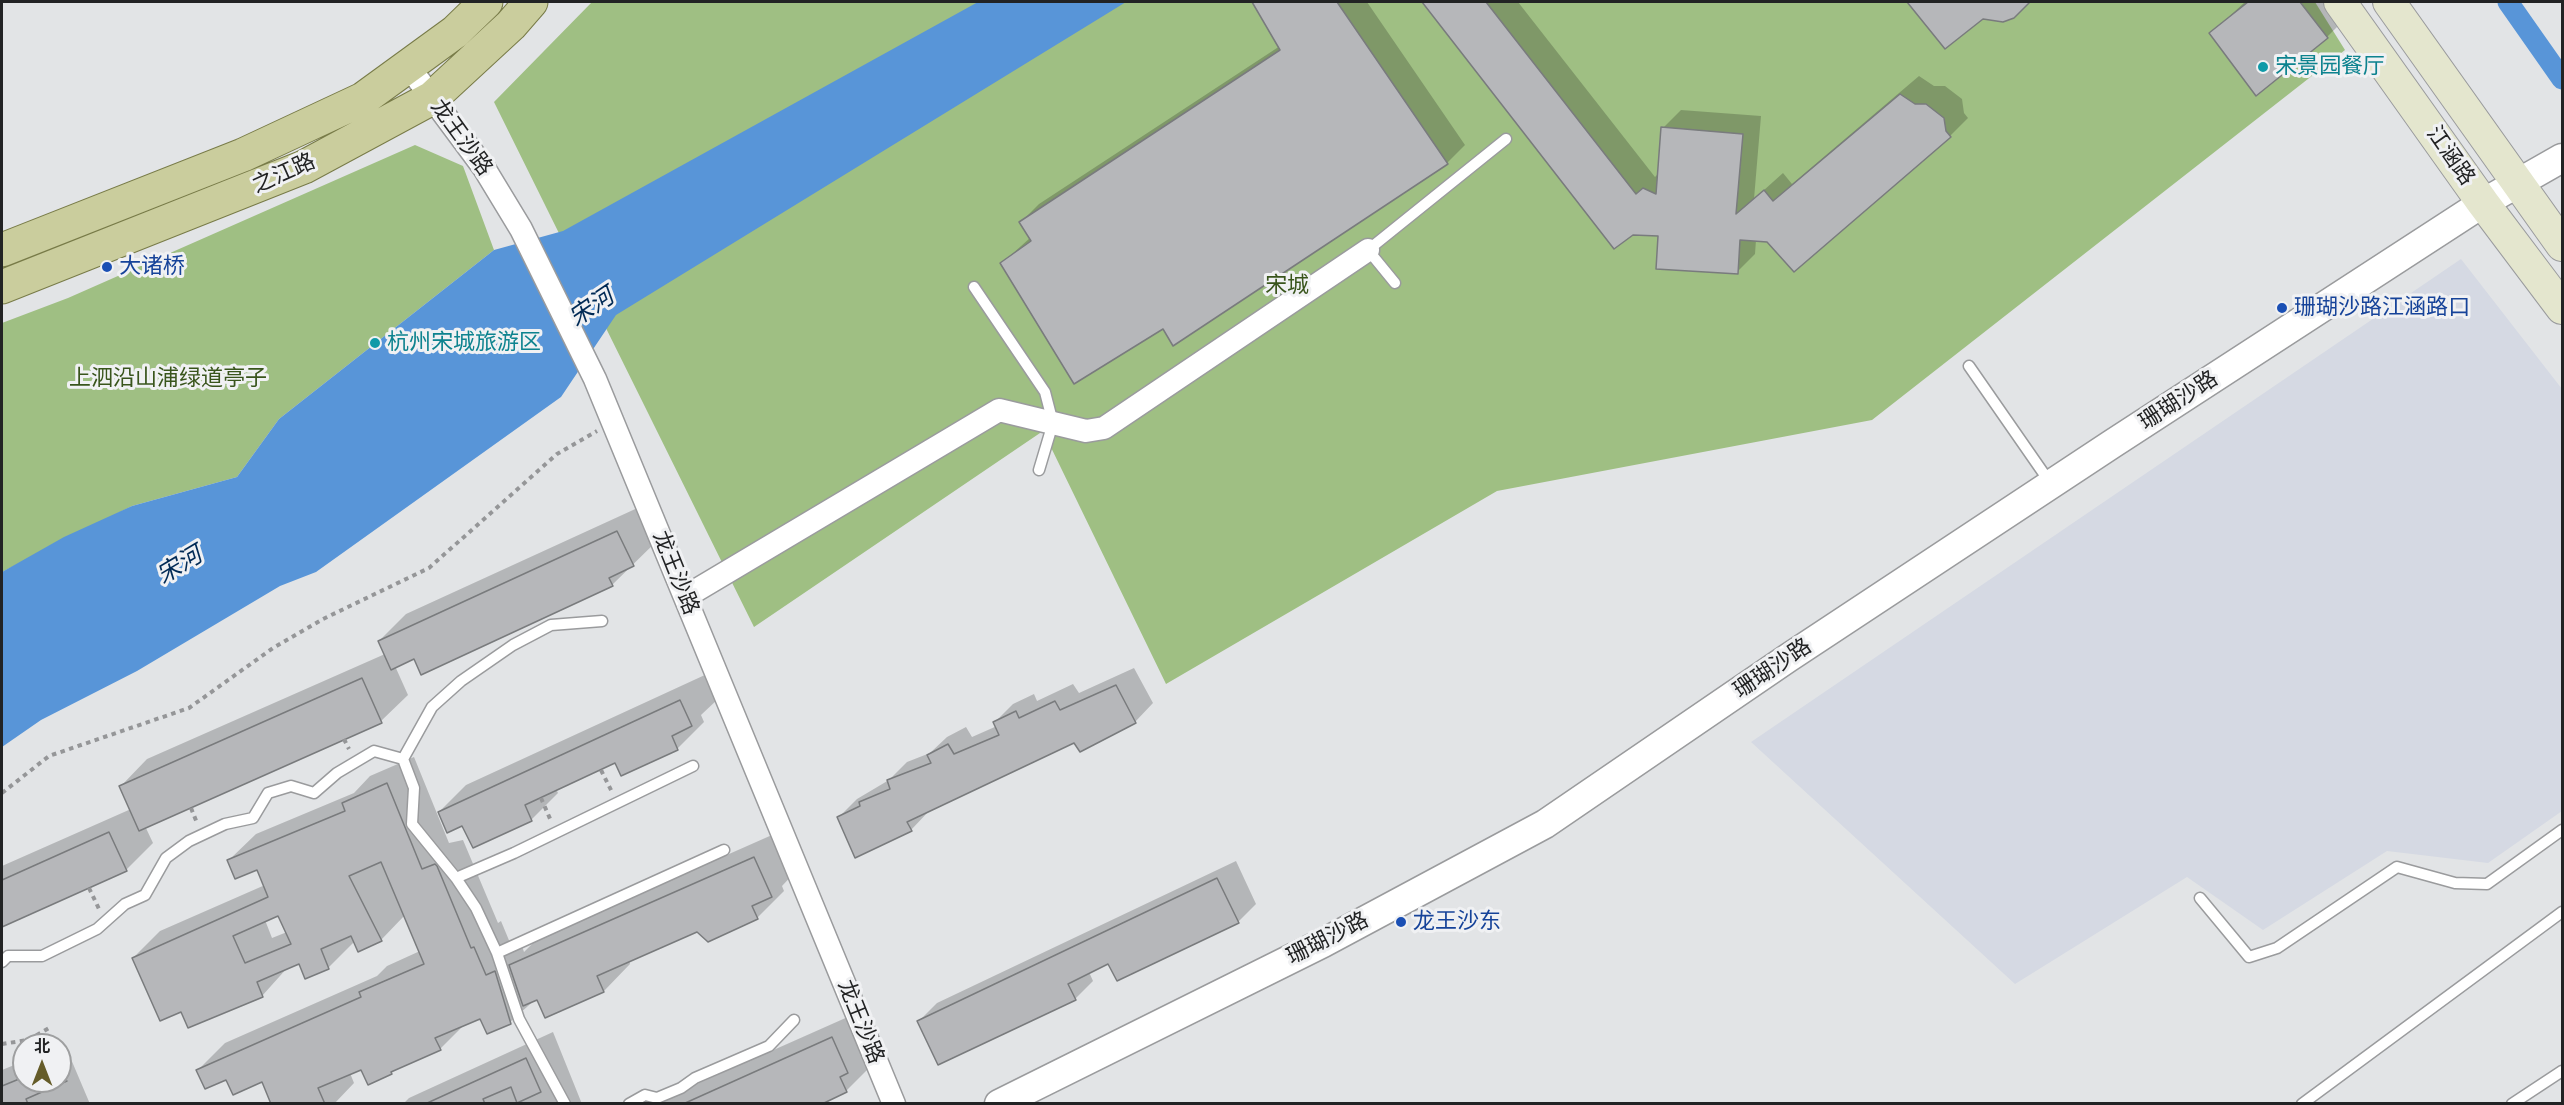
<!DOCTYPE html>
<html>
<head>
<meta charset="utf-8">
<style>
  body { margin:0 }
  #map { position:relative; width:2564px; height:1105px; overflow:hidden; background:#e2e4e6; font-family:"Space Grotesk","Noto Sans SC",sans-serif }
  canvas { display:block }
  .frame { position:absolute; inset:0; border:3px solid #222324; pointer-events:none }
  .north { position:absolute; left:12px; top:1033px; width:60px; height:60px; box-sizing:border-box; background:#f0f1f3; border:2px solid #9e9fa0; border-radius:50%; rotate:0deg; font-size:16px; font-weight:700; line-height:24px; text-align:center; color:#222324 }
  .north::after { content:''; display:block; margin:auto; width:21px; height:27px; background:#655c29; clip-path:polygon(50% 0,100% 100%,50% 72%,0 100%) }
</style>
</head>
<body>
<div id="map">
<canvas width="2564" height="1105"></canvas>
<div class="frame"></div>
<div class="north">北</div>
</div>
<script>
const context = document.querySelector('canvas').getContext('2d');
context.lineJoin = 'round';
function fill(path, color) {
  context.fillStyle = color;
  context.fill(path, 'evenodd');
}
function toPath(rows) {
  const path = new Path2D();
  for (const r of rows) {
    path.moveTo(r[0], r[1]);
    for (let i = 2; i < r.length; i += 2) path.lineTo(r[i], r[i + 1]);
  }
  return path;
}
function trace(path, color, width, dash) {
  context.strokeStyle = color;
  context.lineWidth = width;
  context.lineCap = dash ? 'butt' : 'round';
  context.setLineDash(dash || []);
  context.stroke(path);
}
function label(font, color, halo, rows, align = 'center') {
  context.font = font + ' "Space Grotesk","Noto Sans SC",sans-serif';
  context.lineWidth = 6;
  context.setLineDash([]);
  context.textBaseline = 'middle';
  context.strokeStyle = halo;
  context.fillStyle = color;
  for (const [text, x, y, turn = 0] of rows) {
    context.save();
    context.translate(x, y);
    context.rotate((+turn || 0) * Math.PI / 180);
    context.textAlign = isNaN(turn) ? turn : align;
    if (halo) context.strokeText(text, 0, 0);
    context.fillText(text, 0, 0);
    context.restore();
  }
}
fill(toPath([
  [2461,259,2562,389,2562,811,2488,863,2387,851,2263,930,2187,877,2015,984,1751,742]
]), '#d5d9e3');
fill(toPath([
  [592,2,2315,2,2345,50,1872,420,1497,491,1166,684,1043,431,754,627,494,102],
  [415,145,463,166,494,250,279,419,237,477,132,506,2,572,2,323,68,298]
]), '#9fbf83');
fill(toPath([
  [978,2,1126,2,616,315,561,397,316,572,280,586,137,671,41,720,2,747,2,572,64,537,132,506,237,477,279,419,494,250,563,231]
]), '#5895d8');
fill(toPath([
  [1254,2,1367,2,1465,145,1447,163,1163,327,1002,263,1030,238,1020,223,1039,204,1280,46],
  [1424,2,1518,2,1655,177,1659,173,1663,128,1681,110,1761,116,1754,199,1783,173,1792,184,1919,76,1934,86,1945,86,1962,99,1964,113,1968,118,1950,136,1768,241,1756,240,1755,254,1737,272,1660,234,1633,233,1615,247],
  [1909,2,2028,2,2013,17,1983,17,1945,47],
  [2245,2,2332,2,2345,19,2327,37,2211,33],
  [644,505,660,538,612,585,395,666,408,695,381,721,145,826,153,843,126,870,2,925,2,866,131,809,121,786,147,759,385,654,379,641,406,614],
  [1134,668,1153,703,1135,722,1075,741,929,811,911,830,839,817,857,799,889,780,907,762,930,753,947,737,966,727,972,737,997,726,995,722,1013,704,1034,694,1037,701,1073,684,1079,693],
  [707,674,718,699,701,715,704,722,677,749,622,774,616,761,556,789,558,793,531,820,463,824,439,812,466,785],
  [414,757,449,843,463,840,498,923,501,921,513,950,522,946,524,952,537,939,781,831,798,869,782,886,784,891,757,918,698,930,629,960,630,964,604,991,546,1016,537,998,510,1022,481,1017,465,1024,440,1049,397,1067,391,1073,362,1068,350,1073,354,1083,334,1104,273,1104,262,1080,227,1078,198,1070,225,1043,377,976,387,966,420,951,405,915,381,940,355,941,328,968,299,962,288,967,262,996,182,1010,133,958,160,931,265,885,257,868,229,860,256,834,354,793,370,776],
  [279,914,287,932,272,938,265,920],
  [1236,861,1256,904,1238,922,1109,963,1089,972,1093,981,1075,999,919,1021,937,1003],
  [859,1012,873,1064,846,1091,766,1104,652,1104],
  [553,1032,582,1104,403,1104,409,1098],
  [65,1045,90,1104,2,1104,2,1070,24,1061,24,1081,60,1081,60,1047]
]), '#0003');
trace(toPath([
  [2508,2,2562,79]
]), '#5895d8', 21);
const building = toPath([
  [1252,2,1337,2,1448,164,1173,346,1163,329,1074,384,1000,263,1031,241,1019,222,1280,50,1252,2],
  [1422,2,1486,2,1636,194,1643,188,1656,194,1661,127,1743,134,1736,214,1764,190,1773,201,1900,94,1915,104,1926,104,1944,118,1946,131,1951,137,1794,272,1767,242,1740,240,1738,274,1656,269,1658,236,1633,235,1614,249,1422,2],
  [1907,2,2030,2,2014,18,2003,22,1983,19,1945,49,1907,2],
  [2248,2,2300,2,2328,38,2256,96,2209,33,2248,2],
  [617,531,634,566,609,578,613,586,421,675,414,659,391,670,378,641,617,531],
  [362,678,382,723,139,831,119,786,362,678],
  [1116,685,1136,723,1080,752,1074,743,907,822,912,831,855,858,837,817,860,806,859,802,890,789,887,780,931,763,927,755,948,744,954,754,999,735,993,722,1016,711,1019,718,1055,701,1060,710,1116,685],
  [680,700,692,726,672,736,678,750,621,776,615,763,525,805,532,821,473,848,462,826,447,833,438,812,680,700],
  [387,783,422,869,435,864,437,866,471,948,474,947,486,975,495,971,511,1024,487,1034,480,1019,435,1038,441,1050,391,1072,392,1074,368,1085,361,1070,318,1088,325,1104,271,1104,262,1082,233,1095,226,1080,205,1089,196,1070,361,997,359,992,424,964,381,862,349,876,382,941,358,952,351,936,321,949,329,969,305,979,299,964,257,982,263,997,188,1028,181,1012,160,1021,132,958,268,897,257,870,235,879,227,860,345,811,342,803,387,783],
  [278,916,291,944,245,963,233,936,278,916],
  [109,832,127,871,2,927,2,880,109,832],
  [754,857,772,897,752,906,758,919,708,942,697,932,597,976,604,992,545,1018,537,1000,523,1006,509,965,754,857],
  [1217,878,1239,923,1117,981,1108,964,1068,984,1076,1000,938,1065,917,1021,1217,878],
  [832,1037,848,1073,840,1077,847,1092,822,1104,683,1104,832,1037],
  [526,1058,541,1092,517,1103,511,1087,483,1099,485,1104,425,1104,526,1058],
  [24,1077,24,1081,67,1081,26,1099,28,1104,2,1104,2,1086,24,1077]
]);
fill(building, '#b6b7ba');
trace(building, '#797b7d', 1.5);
const service = toPath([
  [1395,283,1368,250,1506,139],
  [974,287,1045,392,1053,423,1039,470],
  [1969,366,2051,484],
  [456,878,514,853,693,766],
  [2200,898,2249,957,2277,948,2397,867,2455,883,2487,884,2562,830],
  [497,953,724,850],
  [2,962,8,956,42,956,97,929,125,904,145,895,166,858,189,841,225,824,253,818,268,793,291,786,314,793,337,773,374,751,403,759],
  [565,1104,519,1019,497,953,476,908,456,878,412,824,414,788,403,759,432,707,461,681,513,645,551,625,602,621],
  [629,1104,645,1095,657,1098,681,1088,695,1078,769,1046,794,1020],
  [2302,1104,2562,912],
  [2512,1104,2562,1071]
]);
const minor = toPath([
  [409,67,484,168,521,229,595,379,894,1104],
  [685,597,999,410,1086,431,1104,428,1368,250]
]);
const tertiary = toPath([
  [999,1104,1323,943,1545,824,1788,658,2112,444,2483,203,2562,158]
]);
const secondary = toPath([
  [2340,2,2483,203,2562,308],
  [2389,2,2562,245]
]);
const primary = toPath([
  [2,250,243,155,363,99,455,32,486,2],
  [2,287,304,167,432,98,511,25,531,2]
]);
trace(service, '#9a9b9d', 13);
trace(minor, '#9a9b9d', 25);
trace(tertiary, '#9a9b9d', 31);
trace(secondary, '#9a9b9d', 34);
trace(primary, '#787b48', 35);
trace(toPath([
  [344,739,349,749],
  [601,770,612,792],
  [2,793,49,756,189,708,273,648,323,619,429,568,557,454,597,431],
  [541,798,551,821],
  [191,808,197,823],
  [89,888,100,911],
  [2,1044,28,1040,51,1027]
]), '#959698', 4, [4.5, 4.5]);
trace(service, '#fff', 10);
trace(minor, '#fff', 22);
trace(tertiary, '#fff', 28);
trace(secondary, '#e4e6ce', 32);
trace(primary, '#cacd9d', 33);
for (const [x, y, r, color] of [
  [2263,67,6,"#0f9aa8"],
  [107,267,6,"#1a4fb4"],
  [2282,308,6,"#1a4fb4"],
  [375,343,6,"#0f9aa8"],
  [1401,922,6,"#1a4fb4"]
]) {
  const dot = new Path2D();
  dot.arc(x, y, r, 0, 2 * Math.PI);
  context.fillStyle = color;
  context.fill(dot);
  trace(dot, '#f0f1f3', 2);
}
label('22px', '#0d838f', '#f0f1f3', [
  ["宋景园餐厅",2275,67],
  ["杭州宋城旅游区",387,343]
], 'left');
label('22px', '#222324', '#f0f1f3', [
  ["龙王沙路",461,138,54],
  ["江涵路",2450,156,55],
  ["之江路",284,174,-24],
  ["珊瑚沙路",2179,401,-33],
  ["龙王沙路",675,573,68],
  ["珊瑚沙路",1773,669,-34],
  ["珊瑚沙路",1328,939,-27],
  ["龙王沙路",860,1022,68]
]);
label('22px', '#164399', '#f0f1f3', [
  ["大诸桥",119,267],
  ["珊瑚沙路江涵路口",2294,308],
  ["龙王沙东",1413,922]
], 'left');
label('22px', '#39551c', '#f0f1f3', [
  ["宋城",1287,286],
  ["上泗沿山浦绿道亭子",168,379]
]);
label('italic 24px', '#002a55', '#f0f1f3', [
  ["宋河",592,308,-34],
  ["宋河",180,566,-31]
]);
</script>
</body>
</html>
